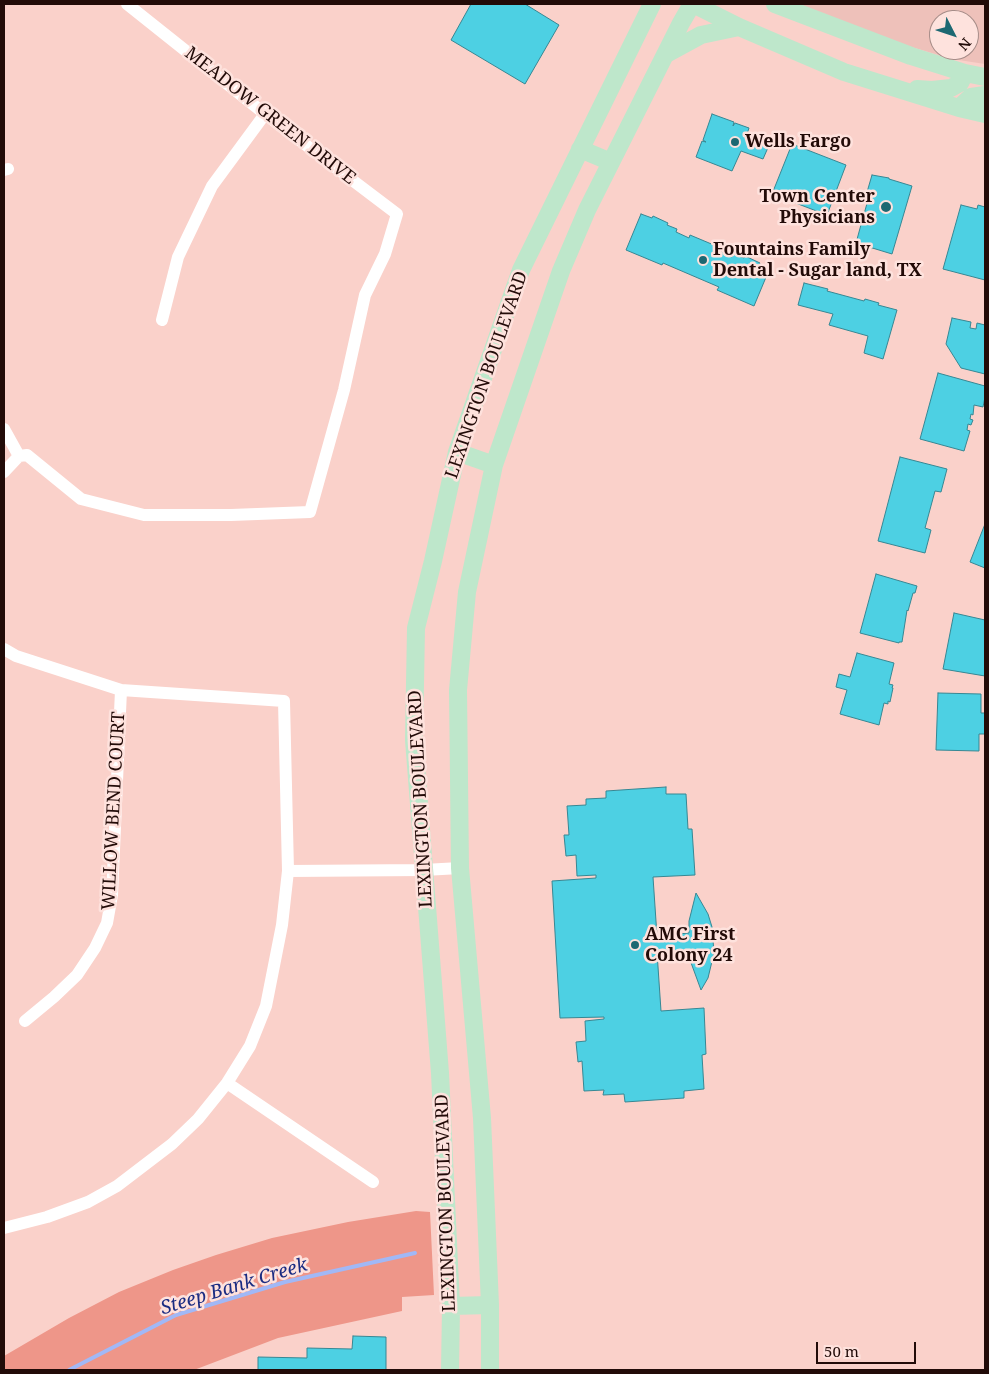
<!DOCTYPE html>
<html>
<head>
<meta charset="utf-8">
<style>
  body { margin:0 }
  #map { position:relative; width:989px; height:1374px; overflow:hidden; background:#fad1ca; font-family:"Noto Serif",serif }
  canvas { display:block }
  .frame { position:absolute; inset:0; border:5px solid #220b08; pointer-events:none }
  .north { position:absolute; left:929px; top:10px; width:50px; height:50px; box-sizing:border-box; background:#fee2dd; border:1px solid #a68c88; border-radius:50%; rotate:131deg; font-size:14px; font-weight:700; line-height:20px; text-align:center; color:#220b08 }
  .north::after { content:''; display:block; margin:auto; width:18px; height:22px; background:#1d6872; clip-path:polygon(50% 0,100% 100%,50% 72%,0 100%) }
  .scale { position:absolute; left:816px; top:1342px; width:100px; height:22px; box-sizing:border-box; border:2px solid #220b08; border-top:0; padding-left:6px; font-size:15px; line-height:18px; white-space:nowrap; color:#220b08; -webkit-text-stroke:4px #fee2dd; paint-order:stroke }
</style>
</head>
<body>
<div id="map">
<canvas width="989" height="1374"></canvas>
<div class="frame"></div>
<div class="north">N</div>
<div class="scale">50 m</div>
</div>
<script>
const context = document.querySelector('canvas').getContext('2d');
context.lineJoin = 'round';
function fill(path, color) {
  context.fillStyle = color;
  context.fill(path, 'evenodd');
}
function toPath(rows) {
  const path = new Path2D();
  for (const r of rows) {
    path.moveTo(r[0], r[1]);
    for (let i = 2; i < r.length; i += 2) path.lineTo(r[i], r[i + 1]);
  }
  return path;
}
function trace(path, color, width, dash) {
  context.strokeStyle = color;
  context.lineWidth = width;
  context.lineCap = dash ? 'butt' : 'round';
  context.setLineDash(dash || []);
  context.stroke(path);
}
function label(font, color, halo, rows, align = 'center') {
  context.font = font + ' "Noto Serif",serif';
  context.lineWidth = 5;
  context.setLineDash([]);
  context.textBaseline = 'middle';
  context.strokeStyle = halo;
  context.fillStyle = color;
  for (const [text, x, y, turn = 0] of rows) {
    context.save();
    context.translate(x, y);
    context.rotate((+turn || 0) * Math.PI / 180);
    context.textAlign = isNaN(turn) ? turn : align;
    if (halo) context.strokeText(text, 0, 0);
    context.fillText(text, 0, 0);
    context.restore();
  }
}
fill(toPath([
  [797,4,985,4,985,64,952,59,861,32],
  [939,20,969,20,969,50,939,50]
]), '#eec1ba');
fill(toPath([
  [416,1211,430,1212,434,1295,402,1297,402,1311,278,1338,194,1370,4,1370,4,1356,69,1318,119,1292,173,1270,216,1255,272,1238,348,1222]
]), '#ee9689');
trace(toPath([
  [69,1370,176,1315,285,1282,415,1253]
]), '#a1b8f6', 4);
const building = toPath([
  [471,4,525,4,559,25,525,84,451,40,471,4],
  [712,114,734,122,733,126,735,123,749,128,747,134,770,143,763,159,741,151,732,171,696,157,702,141,706,142,703,140,712,114],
  [792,144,846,165,827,215,772,194,792,144],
  [872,175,889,178,889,179,912,186,892,254,856,243,862,221,861,219,864,214,868,200,865,199,872,175],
  [961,205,977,209,978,205,985,207,985,280,943,269,961,205],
  [641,214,652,218,653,216,668,223,667,225,677,229,676,232,689,238,690,235,721,248,720,251,732,257,734,254,744,258,745,256,760,263,759,265,769,270,754,306,717,290,719,287,663,263,662,265,626,250,641,214],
  [804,283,828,289,827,291,864,301,865,299,879,303,878,305,897,310,883,359,864,353,868,336,829,325,833,314,798,305,804,283],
  [952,318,971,322,970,328,976,329,977,323,985,325,985,374,961,368,946,344,952,318],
  [938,373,985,386,985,397,983,407,974,405,973,415,971,414,970,419,973,420,971,425,968,424,967,430,970,431,964,451,920,439,938,373],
  [900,457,947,469,941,492,935,491,925,528,931,530,925,553,878,541,900,457],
  [985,524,985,568,970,562,985,524],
  [876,574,917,586,915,593,913,593,908,611,907,610,902,642,899,642,899,643,860,633,876,574],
  [954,613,985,620,985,676,943,669,954,613],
  [857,653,894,663,889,684,893,685,892,688,893,688,890,702,888,701,888,704,884,703,879,725,840,714,847,690,836,687,839,674,850,677,857,653],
  [938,693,981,694,981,713,985,713,985,734,979,734,979,751,936,750,938,693],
  [666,787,666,794,686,794,688,829,692,829,695,875,653,877,657,936,689,933,689,921,696,893,708,914,712,927,714,953,708,978,701,990,690,960,689,950,657,952,661,1011,704,1008,706,1054,702,1055,704,1089,684,1091,684,1098,625,1102,624,1094,603,1095,604,1090,584,1091,582,1061,578,1062,576,1042,586,1041,585,1021,604,1019,604,1017,560,1018,552,881,596,878,596,875,577,876,576,855,566,856,564,835,569,835,567,806,586,805,586,799,606,798,606,791,666,787],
  [353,1336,386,1337,386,1370,258,1370,258,1357,307,1358,307,1348,352,1349,353,1336]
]);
fill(building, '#4dd0e3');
trace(building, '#368793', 1);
trace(toPath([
  [4,170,8,169],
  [162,320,178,257,212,186,265,114],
  [4,429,19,456],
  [19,456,27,455,81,499,144,515,231,515,310,512,344,390,365,295,385,254,397,214,265,114,127,4],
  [4,472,19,456],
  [4,649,16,656,121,690,284,701,288,871,282,925,266,1006,250,1046,227,1083,198,1119,172,1144,117,1186,88,1202,47,1217,4,1228],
  [288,871,424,870,460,868],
  [25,1021,54,997,77,975,95,948,107,923,112,895,121,690],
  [227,1083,373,1182]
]), '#fff', 12);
trace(toPath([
  [693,4,739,27,844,72,959,108,985,114],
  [775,4,911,56,965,73,985,77],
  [666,54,701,35,739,27],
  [917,89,932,90,951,88,960,83,965,73],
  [959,108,971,97,985,95],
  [580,149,611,162],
  [457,452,494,465],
  [451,1306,490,1305],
  [450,1370,451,1306,440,1073,414,740,416,628,433,561,457,452,521,270,652,4],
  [490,1370,490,1305,482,1118,460,868,458,690,467,592,494,465,561,271,587,210,681,23,692,4]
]), '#bee7cb', 18);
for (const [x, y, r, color] of [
  [735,142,5,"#1d6872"],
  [886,207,6,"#1d6872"],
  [703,260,5,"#1d6872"],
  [635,945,5,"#1d6872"]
]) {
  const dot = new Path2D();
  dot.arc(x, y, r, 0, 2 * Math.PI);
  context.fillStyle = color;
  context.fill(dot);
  trace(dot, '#fee2dd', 2);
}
label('18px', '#220b08', '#fee2dd', [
  ["MEADOW GREEN DRIVE",270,116,38],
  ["LEXINGTON BOULEVARD",487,375,-71],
  ["LEXINGTON BOULEVARD",421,799,-93],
  ["WILLOW BEND COURT",114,811,-87],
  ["LEXINGTON BOULEVARD",446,1203,-92]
]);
label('bold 18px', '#220b08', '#fee2dd', [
  ["Wells Fargo",745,142],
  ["Town Center",875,197,"right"],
  ["Physicians",875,218,"right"],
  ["Fountains Family",713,250],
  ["Dental - Sugar land, TX",713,271],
  ["AMC First",645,935],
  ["Colony 24",645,956]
], 'left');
label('italic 19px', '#1b2c82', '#fee2dd', [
  ["Steep Bank Creek",234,1287,-17]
]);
</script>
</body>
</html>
